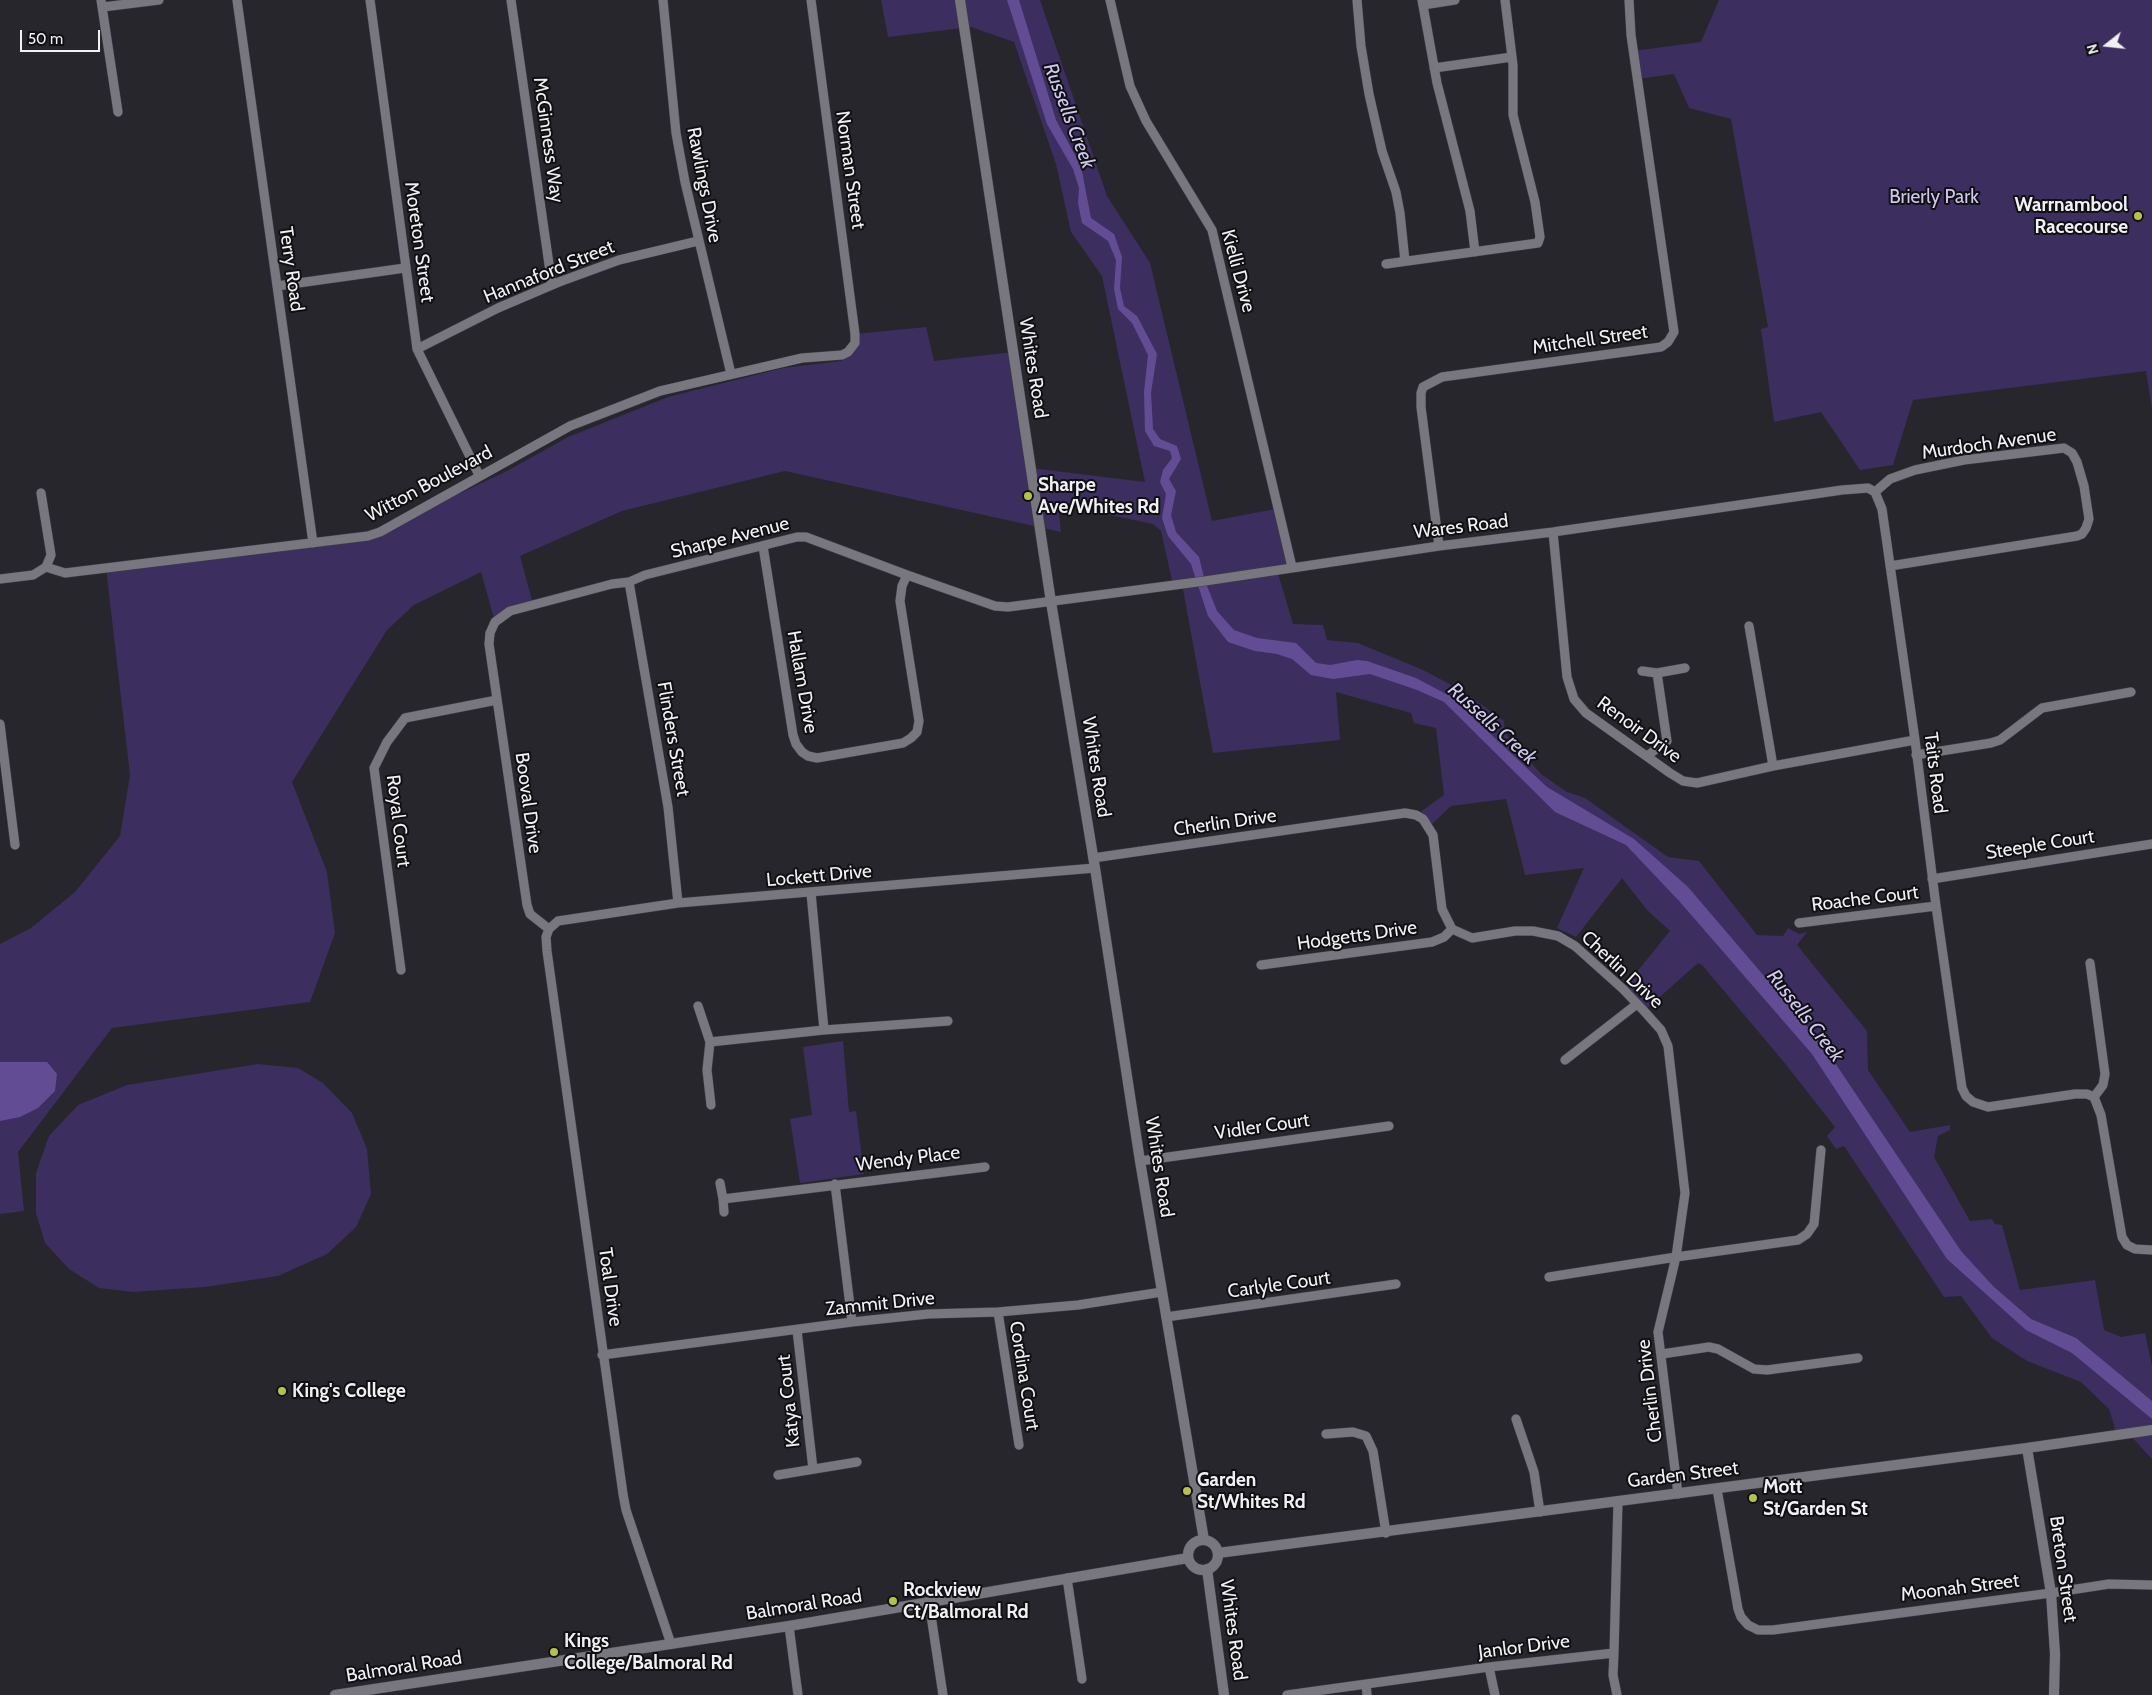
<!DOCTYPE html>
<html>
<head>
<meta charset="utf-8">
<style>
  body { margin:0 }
  #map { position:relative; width:2152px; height:1695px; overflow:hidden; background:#27262d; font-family:Cabin,sans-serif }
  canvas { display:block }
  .north { position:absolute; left:2082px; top:20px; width:50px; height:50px; -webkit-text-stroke:4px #101013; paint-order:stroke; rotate:254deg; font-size:14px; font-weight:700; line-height:20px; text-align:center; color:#f1f0f4 }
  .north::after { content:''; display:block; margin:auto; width:18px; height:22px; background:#f1f0f4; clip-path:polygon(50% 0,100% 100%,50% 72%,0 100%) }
  .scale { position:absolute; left:20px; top:30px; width:80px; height:22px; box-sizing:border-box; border:2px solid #f1f0f4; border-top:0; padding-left:6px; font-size:15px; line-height:18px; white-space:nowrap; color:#f1f0f4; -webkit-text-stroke:4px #101013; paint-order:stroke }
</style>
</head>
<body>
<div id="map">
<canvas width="2152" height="1695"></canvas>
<div class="north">N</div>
<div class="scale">50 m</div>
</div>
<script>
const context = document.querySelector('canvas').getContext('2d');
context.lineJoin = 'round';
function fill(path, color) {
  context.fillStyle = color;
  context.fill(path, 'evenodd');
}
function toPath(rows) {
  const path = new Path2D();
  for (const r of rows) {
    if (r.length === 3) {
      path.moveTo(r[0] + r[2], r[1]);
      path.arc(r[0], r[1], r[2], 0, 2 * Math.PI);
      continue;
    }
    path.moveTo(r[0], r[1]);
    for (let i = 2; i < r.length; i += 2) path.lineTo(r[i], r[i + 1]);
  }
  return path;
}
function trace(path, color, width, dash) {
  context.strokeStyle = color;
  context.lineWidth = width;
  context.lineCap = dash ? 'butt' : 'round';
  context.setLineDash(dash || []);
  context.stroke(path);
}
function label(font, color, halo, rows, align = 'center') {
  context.font = font + ' Cabin,sans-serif';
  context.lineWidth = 4;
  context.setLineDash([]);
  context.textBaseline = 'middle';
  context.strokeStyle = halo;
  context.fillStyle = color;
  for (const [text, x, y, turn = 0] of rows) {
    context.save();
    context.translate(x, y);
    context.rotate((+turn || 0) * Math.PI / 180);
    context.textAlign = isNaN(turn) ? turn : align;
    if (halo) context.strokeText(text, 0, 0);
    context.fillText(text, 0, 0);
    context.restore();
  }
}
fill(toPath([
  [881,0,1040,0,1107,196,1150,263,1212,521,1275,509,1288,567,1277,570,1293,624,1323,625,1327,640,1358,643,1423,670,1463,691,1504,721,1505,733,1541,774,1567,792,1585,798,1668,857,1699,861,1757,935,1783,936,1788,928,1799,934,1807,932,1797,945,1867,1031,1868,1070,1910,1132,1950,1125,1950,1130,1938,1136,1934,1157,1970,1221,1992,1219,1995,1224,2002,1225,2020,1290,2095,1280,2104,1330,2121,1337,2145,1333,2152,1366,2152,1459,2129,1434,2117,1435,2109,1409,2081,1382,2027,1361,1992,1338,1961,1296,1944,1297,1844,1146,1836,1149,1827,1136,1835,1127,1783,1061,1703,966,1698,963,1644,1011,1623,989,1670,931,1647,910,1622,878,1576,937,1557,928,1584,868,1525,875,1506,799,1451,806,1429,827,1416,815,1444,795,1436,728,1414,723,1411,713,1336,692,1340,740,1213,753,1182,584,1173,585,1161,531,1153,524,1058,504,1061,532,785,471,622,511,520,556,533,604,495,622,481,572,414,605,387,630,292,782,327,872,335,933,310,1002,112,1028,18,1152,24,1211,0,1214,0,944,31,928,75,892,120,836,130,775,106,568,374,534,507,471,568,437,668,397,783,368,842,361,842,355,848,352,855,334,926,327,934,361,1013,352,1031,468,1145,482,1102,276,1071,232,1056,164,1014,42,971,27,888,37],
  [1719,0,2152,0,2152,410,2146,371,1913,400,1893,465,1860,470,1821,412,1774,422,1761,329,1768,327,1731,119,1689,108,1674,74,1637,79,1633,51,1701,42],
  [843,1041,849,1112,856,1111,864,1174,800,1183,790,1119,812,1115,803,1047],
  [258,1064,298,1068,323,1083,352,1113,367,1149,371,1194,356,1227,327,1254,278,1276,205,1287,133,1292,99,1288,69,1269,45,1243,36,1213,36,1173,49,1136,78,1105,127,1085]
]), '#3c2e5e');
fill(toPath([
  [1007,0,1019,0,1056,120,1081,166,1091,218,1114,234,1122,257,1120,288,1124,306,1137,316,1157,354,1151,393,1153,429,1160,439,1177,446,1181,459,1169,479,1176,491,1171,515,1176,532,1199,557,1205,581,1217,611,1234,630,1257,638,1296,643,1316,663,1330,665,1357,660,1367,661,1416,678,1450,696,1547,787,1634,839,1688,887,1823,1045,1961,1251,1993,1286,2031,1319,2076,1338,2152,1401,2152,1419,2072,1353,2026,1330,1947,1259,1812,1054,1680,902,1626,845,1555,812,1444,702,1417,690,1370,674,1333,679,1311,675,1292,659,1277,654,1255,651,1228,642,1208,616,1191,564,1168,536,1162,518,1166,494,1160,482,1163,470,1172,458,1170,451,1154,446,1145,431,1144,392,1148,355,1132,323,1118,309,1114,289,1116,260,1108,241,1082,223,1078,203,1079,188,1073,169,1047,124],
  [0,1062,47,1062,57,1074,55,1091,38,1108,20,1117,0,1121]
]), '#624d95');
const minor = toPath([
  [101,0,118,112],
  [237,0,313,543],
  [370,0,417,349,479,475],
  [511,0,552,285],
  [663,0,676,133,685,182,731,374],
  [1110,0,1130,86,1146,121,1212,230,1292,567],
  [1357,0,1361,46,1369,94,1382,151,1396,192,1400,213,1405,261],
  [1422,0,1437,83,1470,211,1475,252],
  [1423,5,1455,0],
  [103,7,159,0],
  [1434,68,1512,57],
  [1386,264,1538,243,1540,237,1535,202,1513,115,1513,65,1505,0],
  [277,286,405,268],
  [417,349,498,308,559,282,619,260,698,241],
  [1875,492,1882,509,1915,740,1936,906,1962,1088,1966,1096,1973,1102,1988,1107,2075,1094,2087,1094,2094,1097,2101,1115,2122,1237,2127,1245,2135,1249,2152,1250],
  [1875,492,1890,479,1915,470,1964,460,2064,448,2072,453,2077,462,2084,486,2089,519,2086,528,2082,534,2077,536,1890,566],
  [41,493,51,555,46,567],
  [1553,532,1567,677,1574,699,1586,713,1670,773,1683,781,1697,783,1773,766,1915,740],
  [763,546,793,735,796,744,802,752,808,756,817,758,903,743,911,738,917,732,919,721,900,601,902,586,907,575],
  [1439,546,1421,407,1421,393,1423,387,1442,377,1661,347,1668,342,1674,332,1631,35,1629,0],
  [0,579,33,575,46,567,65,573,368,536,380,532,570,426,660,391,802,358,842,355,848,352,855,343,855,334,811,0],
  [629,582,668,807,678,903],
  [1749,626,1773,766],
  [1642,671,1657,673,1685,668],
  [0,724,15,845],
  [1916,755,1991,743,2000,740,2042,708,2131,692],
  [1647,756,1667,741,1657,673],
  [1093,858,1405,813,1416,815,1423,819,1433,835,1442,909,1452,929,1472,938,1515,931,1533,931,1558,936,1575,946,1623,989,1644,1011,1661,1030,1668,1046,1685,1193,1676,1257,1658,1332,1678,1494],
  [1932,879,2152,844],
  [1799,923,1936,906],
  [549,929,530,914,527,905,489,644,490,633,495,622,510,611,612,584,629,582,645,575,797,537,806,537,907,575,995,606,1008,607,1205,581,1439,546,1553,532,1842,490,1868,488,1875,492],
  [2090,963,2105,1074,2103,1085,2094,1097],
  [1261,965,1432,942,1444,937,1452,929],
  [401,970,374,768,387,742,405,718,497,700],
  [698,1006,710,1042,707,1070,711,1105],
  [824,1030,948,1021],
  [710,1042,824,1030,811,893],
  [1565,1060,1637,1004],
  [1140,1161,1389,1126],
  [720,1183,723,1199,985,1167],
  [835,1184,852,1322],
  [723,1199,724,1212],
  [1549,1277,1676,1257,1798,1240,1807,1234,1814,1224,1821,1150],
  [998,1312,1019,1445],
  [1166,1317,1396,1284],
  [797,1330,813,1469],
  [1662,1354,1709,1347,1718,1349,1754,1369,1767,1370,1858,1358],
  [602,1355,852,1322,928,1314,998,1312,1078,1305,1162,1292],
  [1516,1419,1534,1472,1540,1512],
  [1326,1434,1353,1432,1366,1436,1373,1451,1386,1533],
  [778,1475,857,1462],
  [1717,1489,1738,1609,1741,1617,1748,1625,1758,1630,1773,1630,2051,1593,2109,1584,2152,1585],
  [1067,1578,1082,1679],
  [929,1602,943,1695],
  [789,1626,798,1695],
  [671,1644,626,1510,623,1494,547,951,546,937,549,929,558,921,678,903,1095,868],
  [1614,1653,1613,1675,1617,1695],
  [1489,1667,1495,1695],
  [1366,1684,1367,1695],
  [1287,1695,1489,1667,1614,1653,1618,1501]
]);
const tertiary = toPath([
  [960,0,1051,602,1095,868,1140,1161,1204,1540],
  [2027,1448,2051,1593,2055,1654,2054,1695],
  [1203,1555,15],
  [1218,1553,2027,1448,2152,1430],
  [1207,1569,1224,1695],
  [335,1695,789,1626,1188,1558]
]);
trace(minor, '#424046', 10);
trace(tertiary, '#424046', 11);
trace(minor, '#78777f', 9);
trace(tertiary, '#78777f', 10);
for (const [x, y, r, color] of [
  [2138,216,5,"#b5c24a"],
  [1028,496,5,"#b5c24a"],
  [282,1391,5,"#b5c24a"],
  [1187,1491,5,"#b5c24a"],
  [1753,1498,5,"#b5c24a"],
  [893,1601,5,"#b5c24a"],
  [554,1652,5,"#b5c24a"]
]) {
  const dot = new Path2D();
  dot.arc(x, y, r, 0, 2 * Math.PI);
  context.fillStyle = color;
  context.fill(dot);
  trace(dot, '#101013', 2);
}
label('19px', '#f1f0f4', '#101013', [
  ["McGinness Way",548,140,82],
  ["Norman Street",850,170,82],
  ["Rawlings Drive",704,185,79],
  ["Moreton Street",419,242,82],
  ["Terry Road",291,269,82],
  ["Kielli Drive",1238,271,75],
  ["Hannaford Street",549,272,-22],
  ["Mitchell Street",1590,340,-8],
  ["Whites Road",1033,368,81],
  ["Murdoch Avenue",1989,444,-8],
  ["Witton Boulevard",429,484,-28],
  ["Wares Road",1461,527,-7],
  ["Sharpe Avenue",730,538,-14],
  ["Hallam Drive",802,682,80],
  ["Renoir Drive",1639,730,36],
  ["Flinders Street",673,739,80],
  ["Whites Road",1096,767,81],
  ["Taits Road",1935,773,83],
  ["Booval Drive",528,803,82],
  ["Royal Court",398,821,83],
  ["Cherlin Drive",1225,823,-8],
  ["Steeple Court",2040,845,-9],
  ["Lockett Drive",819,876,-5],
  ["Roache Court",1865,899,-7],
  ["Hodgetts Drive",1357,936,-8],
  ["Cherlin Drive",1622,970,43],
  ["Vidler Court",1262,1127,-8],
  ["Wendy Place",908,1159,-7],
  ["Whites Road",1159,1167,81],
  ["Carlyle Court",1279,1285,-8],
  ["Toal Drive",610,1287,82],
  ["Zammit Drive",880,1304,-6],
  ["Cordina Court",1024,1376,81],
  ["Cherlin Drive",1650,1391,-97],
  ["Katya Court",789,1401,-96],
  ["Garden Street",1683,1475,-7],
  ["Breton Street",2063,1569,82],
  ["Moonah Street",1960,1588,-7],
  ["Balmoral Road",804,1605,-9],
  ["Whites Road",1233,1630,82],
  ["Janlor Drive",1524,1647,-7],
  ["Balmoral Road",404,1667,-9]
]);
label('19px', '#d0c7f0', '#101013', [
  ["Brierly Park",1934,197]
]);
label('bold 19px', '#f1f0f4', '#101013', [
  ["Warrnambool",2128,205,"right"],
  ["Racecourse",2128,227,"right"],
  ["Sharpe",1038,485],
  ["Ave/Whites Rd",1038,507],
  ["King's College",292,1391],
  ["Garden",1197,1480],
  ["St/Whites Rd",1197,1502],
  ["Mott",1763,1487],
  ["St/Garden St",1763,1509],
  ["Rockview",903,1590],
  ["Ct/Balmoral Rd",903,1612],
  ["Kings",564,1641],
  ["College/Balmoral Rd",564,1663]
], 'left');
label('italic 20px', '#d1c8f1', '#101013', [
  ["Russells Creek",1069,116,69],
  ["Russells Creek",1492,724,42],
  ["Russells Creek",1805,1016,52]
]);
</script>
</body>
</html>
